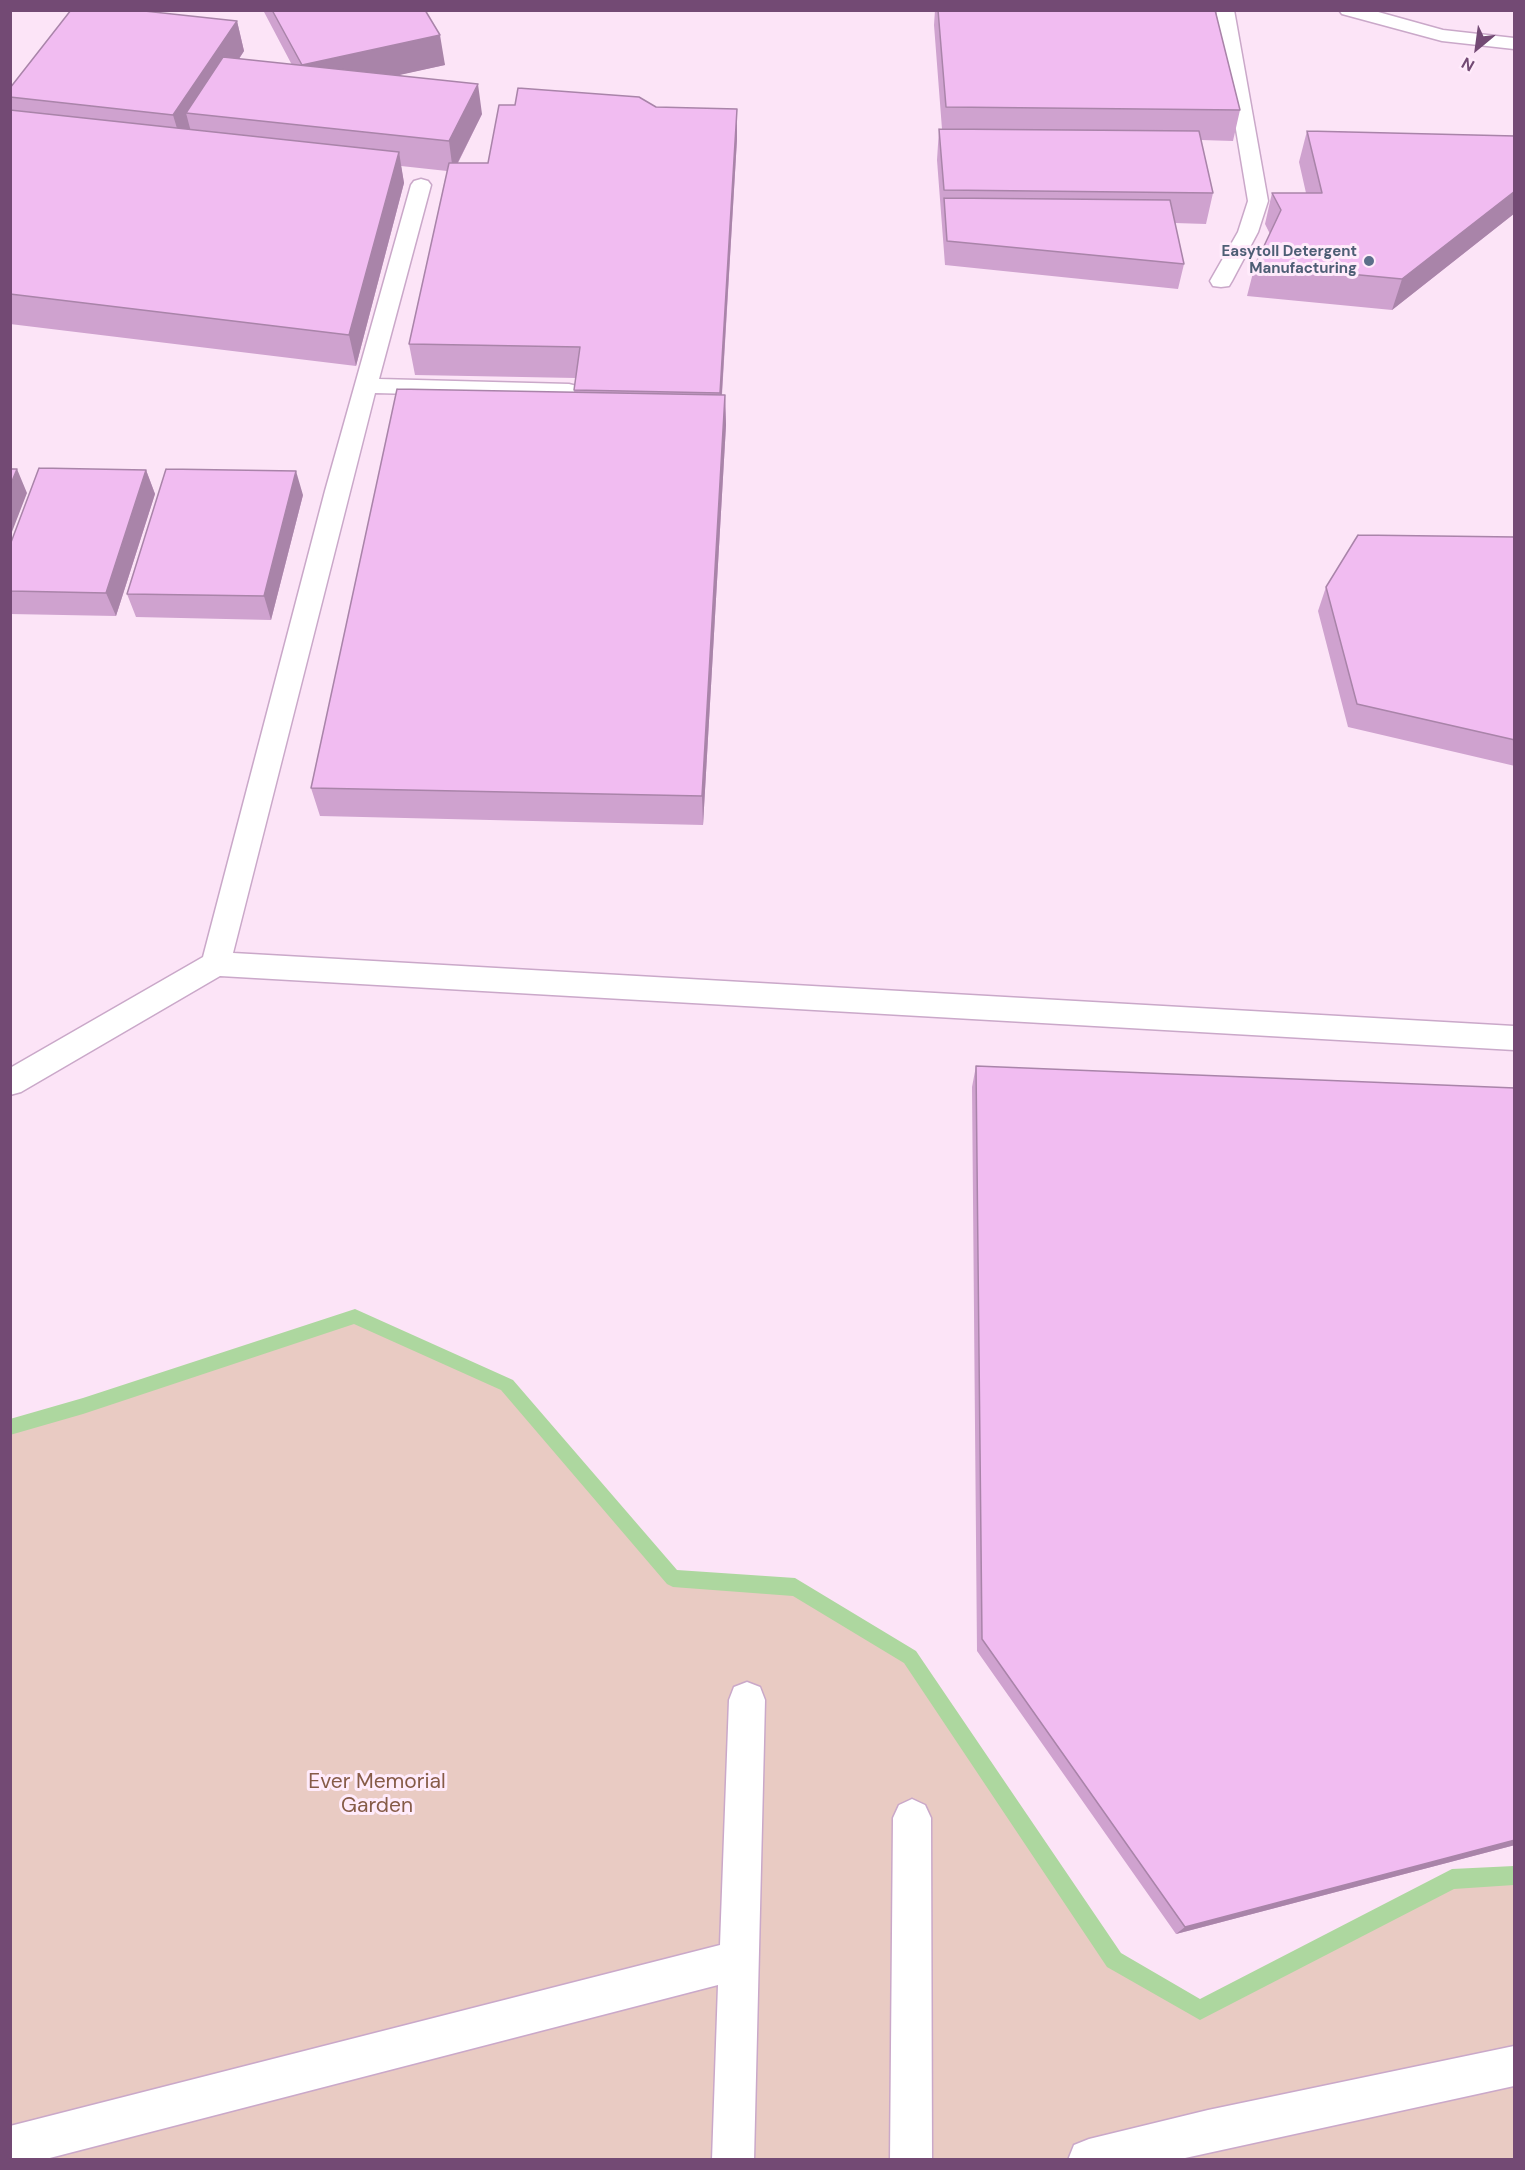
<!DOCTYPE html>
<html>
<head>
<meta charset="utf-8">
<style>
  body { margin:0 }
  #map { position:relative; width:1525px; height:2170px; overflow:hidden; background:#fce4f7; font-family:"DM Sans",sans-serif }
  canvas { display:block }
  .frame { position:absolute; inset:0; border:12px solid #734a74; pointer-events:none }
  .north { position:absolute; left:1447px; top:18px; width:60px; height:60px; -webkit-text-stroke:4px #ffebfb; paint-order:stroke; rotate:209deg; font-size:16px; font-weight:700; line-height:24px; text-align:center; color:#734a74 }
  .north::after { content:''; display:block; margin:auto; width:21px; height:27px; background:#734a74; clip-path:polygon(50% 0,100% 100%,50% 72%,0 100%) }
</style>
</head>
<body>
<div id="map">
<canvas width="1525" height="2170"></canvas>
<div class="frame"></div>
<div class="north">N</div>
</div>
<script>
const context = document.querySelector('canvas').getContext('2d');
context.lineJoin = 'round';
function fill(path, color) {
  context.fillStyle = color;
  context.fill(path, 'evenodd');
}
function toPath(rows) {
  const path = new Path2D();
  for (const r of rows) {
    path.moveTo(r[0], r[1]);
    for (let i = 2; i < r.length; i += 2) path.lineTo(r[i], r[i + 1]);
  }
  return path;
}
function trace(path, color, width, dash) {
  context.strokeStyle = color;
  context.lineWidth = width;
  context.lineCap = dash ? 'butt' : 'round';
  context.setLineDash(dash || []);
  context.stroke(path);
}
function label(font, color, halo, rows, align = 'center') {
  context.font = font + ' "DM Sans",sans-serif';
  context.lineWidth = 6;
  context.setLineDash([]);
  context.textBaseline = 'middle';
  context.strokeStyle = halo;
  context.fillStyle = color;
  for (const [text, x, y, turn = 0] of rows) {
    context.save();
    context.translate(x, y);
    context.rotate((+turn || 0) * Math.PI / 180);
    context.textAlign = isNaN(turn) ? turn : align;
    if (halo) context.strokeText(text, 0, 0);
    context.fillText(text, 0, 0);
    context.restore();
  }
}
fill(toPath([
  [355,1316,507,1385,673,1578,795,1587,910,1657,1114,1960,1200,2010,1452,1879,1514,1876,1514,2159,11,2160,11,1427,83,1406]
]), '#e9cbc3');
fill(toPath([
  [355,1309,513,1380,677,1570,795,1578,916,1651,1121,1953,1200,1999,1452,1869,1514,1866,1514,1885,1454,1889,1200,2020,1107,1967,904,1663,793,1596,673,1587,667,1584,501,1390,354,1324,83,1414,10,1435,10,1419,83,1398,355,1309]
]), '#add79f');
const lane = toPath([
  [1216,10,1234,10,1268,201,1258,232,1232,281,1229,286,1221,287,1213,286,1210,281,1238,232,1248,201,1216,10],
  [1339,10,1371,10,1443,30,1514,38,1514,49,1442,41,1342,14,1339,10],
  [421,179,428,181,431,185,379,379,569,384,577,386,580,391,577,396,569,398,375,393,233,953,1514,1026,1514,1050,220,976,21,1092,10,1095,10,1068,203,957,325,491,411,185,414,181,421,179],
  [747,1682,760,1687,765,1700,754,2160,712,2160,718,1985,42,2160,10,2160,10,2126,720,1945,729,1700,734,1687,747,1682],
  [912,1799,925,1805,931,1818,932,2160,890,2160,893,1818,899,1805,912,1799],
  [1514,2046,1514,2086,1176,2160,1068,2160,1074,2145,1089,2139,1208,2110,1514,2046]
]);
trace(lane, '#caa8c9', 3);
fill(lane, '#fff');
fill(toPath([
  [263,10,425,10,445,65,398,75,482,114,458,163,488,163,656,107,737,139,722,395,725,395,726,425,703,825,320,816,311,788,574,392,576,378,415,375,409,344,447,171,401,166,404,183,356,366,10,324,10,88,237,21,244,51,239,59,292,65],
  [935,10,1215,10,1240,110,1233,141,1201,140,1213,193,1206,224,1175,223,1184,264,1178,289,945,265,937,160,939,129,942,129,934,25],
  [1307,131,1515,136,1515,213,1392,310,1247,296,1255,265,1270,234,1265,224,1272,193,1306,193,1299,162],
  [146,470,155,494,116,616,10,614,10,545],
  [303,495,271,620,136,617,127,594],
  [1515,537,1515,766,1348,727,1318,611,1326,587],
  [976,1066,1515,1845,1176,1934,977,1651,972,1087]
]), '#cfa2cf');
fill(toPath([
  [237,21,244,51,202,115,186,113,191,132,182,145,173,115],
  [440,35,445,65,309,95,302,65],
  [478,84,482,114,453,172,449,141],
  [737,109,737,139,720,424,720,393],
  [399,152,404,183,356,366,349,335],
  [1515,191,1515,213,1392,310,1402,279],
  [725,395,726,425,703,825,702,796],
  [17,469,27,493,10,537,10,486],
  [146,470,155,494,116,616,106,593],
  [296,471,303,495,271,620,264,596],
  [1515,1840,1515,1845,1176,1934,1185,1927]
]), '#a984a9');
const building = toPath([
  [71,10,135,10,237,21,173,115,10,97,10,88,71,10],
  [272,10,425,10,440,35,302,65,272,10],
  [938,10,1215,10,1240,110,946,107,938,10],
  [223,57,478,84,449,141,186,113,223,57],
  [518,88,639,97,656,107,737,109,720,393,574,390,580,347,409,344,449,163,488,163,499,105,515,105,518,88],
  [10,110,399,152,349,335,10,294,10,110],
  [939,129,1199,131,1213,193,944,190,939,129],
  [1307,131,1515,136,1515,191,1402,279,1255,265,1281,210,1272,193,1322,193,1307,131],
  [944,198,1170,200,1184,264,947,241,944,198],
  [397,389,725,395,702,796,311,788,397,389],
  [39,468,146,470,106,593,10,591,10,545,39,468],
  [10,469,17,469,10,486,10,469],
  [166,469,296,471,264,596,127,594,166,469],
  [1358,535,1515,537,1515,740,1357,704,1326,587,1358,535],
  [976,1066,1515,1088,1515,1840,1185,1927,982,1639,976,1066]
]);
fill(building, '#f1bcf1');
trace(building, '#a984a9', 1.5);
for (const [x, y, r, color] of [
  [1369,261,6,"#5c6f8a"]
]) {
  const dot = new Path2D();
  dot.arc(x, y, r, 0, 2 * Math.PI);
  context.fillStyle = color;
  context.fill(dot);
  trace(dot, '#ffebfb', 2);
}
label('bold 15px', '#4e5e75', '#ffebfb', [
  ["Easytoll Detergent",1357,252],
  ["Manufacturing",1357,269]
], 'right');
label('21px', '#865b47', '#ffebfb', [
  ["Ever Memorial",377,1782],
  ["Garden",377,1806]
]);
</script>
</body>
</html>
